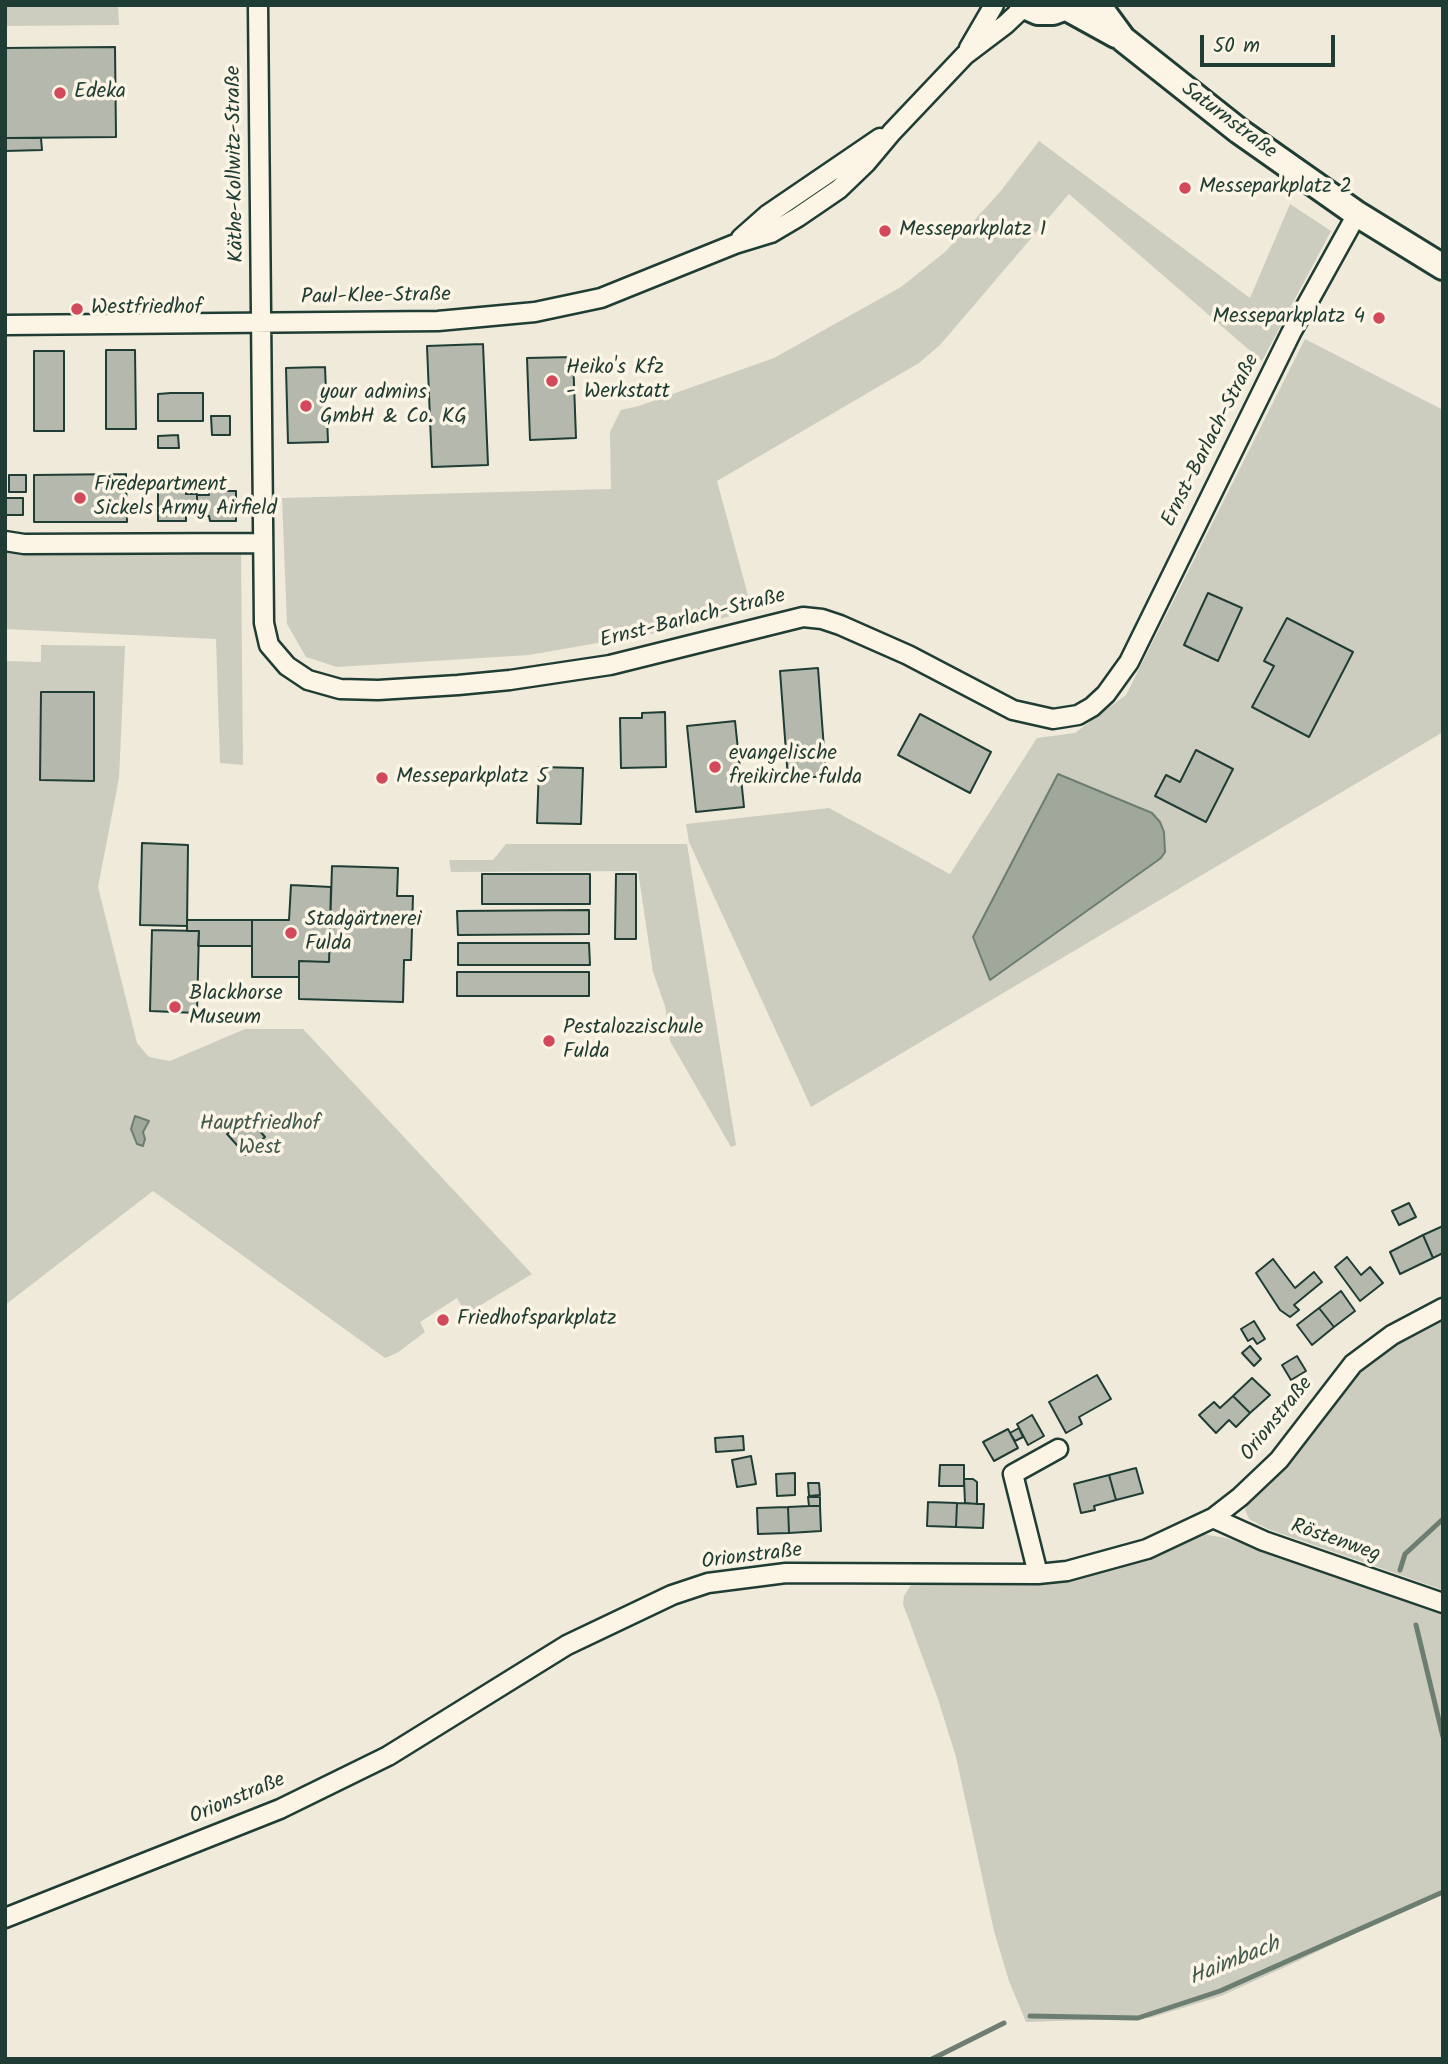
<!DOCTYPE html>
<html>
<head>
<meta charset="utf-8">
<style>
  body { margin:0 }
  #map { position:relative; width:1448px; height:2064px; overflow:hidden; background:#efeada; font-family:Kalam,sans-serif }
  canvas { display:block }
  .frame { position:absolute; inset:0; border:7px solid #1f3d34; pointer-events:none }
  .scale { position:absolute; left:1200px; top:35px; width:135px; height:32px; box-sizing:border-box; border:4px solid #1f3d34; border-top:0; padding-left:9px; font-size:21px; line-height:24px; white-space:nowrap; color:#1f3d34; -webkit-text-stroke:5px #fcf5e5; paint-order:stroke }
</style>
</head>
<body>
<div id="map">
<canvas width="1448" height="2064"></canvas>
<div class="frame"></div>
<div class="scale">50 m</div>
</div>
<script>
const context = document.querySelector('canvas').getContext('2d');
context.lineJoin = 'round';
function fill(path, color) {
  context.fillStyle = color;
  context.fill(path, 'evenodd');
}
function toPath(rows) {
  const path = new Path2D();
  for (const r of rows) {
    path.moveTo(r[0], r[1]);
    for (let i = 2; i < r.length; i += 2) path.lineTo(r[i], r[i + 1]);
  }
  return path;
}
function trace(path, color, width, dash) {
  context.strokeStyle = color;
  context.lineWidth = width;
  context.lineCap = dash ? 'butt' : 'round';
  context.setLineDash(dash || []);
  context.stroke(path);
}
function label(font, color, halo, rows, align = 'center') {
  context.font = font + ' Kalam,sans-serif';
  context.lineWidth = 7;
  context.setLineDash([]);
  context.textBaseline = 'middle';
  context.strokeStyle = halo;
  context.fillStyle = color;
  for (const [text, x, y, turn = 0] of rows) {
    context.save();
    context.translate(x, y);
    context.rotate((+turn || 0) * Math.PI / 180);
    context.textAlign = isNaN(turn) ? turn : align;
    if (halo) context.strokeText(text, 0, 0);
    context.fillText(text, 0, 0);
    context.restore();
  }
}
fill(toPath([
  [5,5,118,5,119,25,5,26],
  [1039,141,1250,298,1290,204,1331,231,1262,361,1069,194,940,345,919,363,717,481,752,610,695,626,529,655,337,667,306,657,287,624,282,498,611,489,610,432,621,410,639,406,774,358,901,287,945,252,1000,192],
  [1305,339,1443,410,1443,732,811,1107,689,842,686,824,829,808,950,874,1037,738,1075,733,1126,695],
  [5,550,64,555,241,555,243,765,220,763,216,639,5,629],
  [41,645,125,646,119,778,98,887,137,1043,149,1057,170,1061,245,1029,303,1029,532,1274,466,1314,457,1298,420,1322,425,1332,397,1353,385,1358,153,1191,5,1305,5,661,41,662],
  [506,844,687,844,736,1145,731,1147,670,1041,665,1006,653,972,638,871,451,872,449,860,493,860],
  [1443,1319,1443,1590,1268,1529,1249,1519,1245,1510,1249,1499,1274,1475,1370,1359],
  [1203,1534,1226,1538,1443,1612,1443,1891,1294,1963,1221,1996,1150,2018,1026,2022,1009,1981,994,1931,956,1757,938,1699,903,1604,904,1596,912,1583,926,1580,1052,1580,1101,1572]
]), '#cccdbf');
const water = toPath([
  [1058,774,1152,813,1160,822,1164,832,1165,852,1161,858,990,980,973,937,1058,774],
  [135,1116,149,1121,143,1132,145,1139,143,1146,137,1144,131,1129,135,1116]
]);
fill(water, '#9fa89a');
trace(water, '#6c7d71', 2);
trace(toPath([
  [1400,1570,1405,1554,1443,1519],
  [1416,1625,1443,1737],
  [1030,2016,1138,2018,1220,1991,1443,1892],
  [932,2059,1004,2023]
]), '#6c7d71', 5);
const building = toPath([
  [115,47,116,137,5,138,5,48,115,47],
  [5,138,41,138,42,150,5,151,5,138],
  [483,344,488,465,432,467,427,346,483,344],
  [106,350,135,350,136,429,106,429,106,350],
  [34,351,64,351,64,431,34,431,34,351],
  [573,357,576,438,530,440,527,358,573,357],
  [325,367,328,442,288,443,286,368,325,367],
  [171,393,203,393,203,421,158,421,158,394,171,393],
  [211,416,230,416,230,435,212,435,211,416],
  [178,435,179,448,158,448,158,436,178,435],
  [126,474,127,522,34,522,34,475,126,474],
  [9,475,26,475,26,492,9,492,9,475],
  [158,485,186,485,186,494,197,494,197,516,186,516,186,521,158,521,158,485],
  [209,491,236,491,236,521,210,521,209,516,197,516,197,495,209,495,209,491],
  [5,498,23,498,23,515,5,515,5,498],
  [1208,593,1242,608,1218,661,1184,645,1208,593],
  [1287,618,1353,652,1309,737,1252,707,1274,666,1264,661,1287,618],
  [818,668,826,776,788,779,780,671,818,668],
  [41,692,94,692,94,781,40,780,41,692],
  [665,712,666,767,621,768,620,718,642,718,642,713,665,712],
  [920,714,991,752,970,793,898,755,920,714],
  [735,721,744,807,696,812,687,726,735,721],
  [1196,750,1233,769,1206,822,1155,796,1166,775,1180,782,1196,750],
  [539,767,583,768,581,824,537,823,539,767],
  [142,843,188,845,187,926,140,925,142,843],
  [332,866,398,868,397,896,413,896,411,960,404,960,403,1002,299,999,299,961,329,962,332,866],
  [482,874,590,874,590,904,482,904,482,874],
  [616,874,636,874,636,939,615,939,616,874],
  [291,885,331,887,329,962,299,961,299,977,252,977,252,920,289,920,291,885],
  [589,910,589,934,458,935,457,911,589,910],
  [187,920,252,920,252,946,198,946,199,931,187,931,187,920],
  [152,930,199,931,197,1013,150,1011,152,930],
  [458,943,589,943,590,965,458,965,458,943],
  [457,972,589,972,589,996,457,996,457,972],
  [247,1116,265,1137,246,1155,227,1134,247,1116],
  [1409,1203,1416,1217,1399,1225,1392,1211,1409,1203],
  [1443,1226,1443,1253,1433,1258,1423,1235,1443,1226],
  [1423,1235,1433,1258,1400,1274,1390,1252,1423,1235],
  [1347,1257,1361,1275,1370,1267,1383,1283,1360,1301,1335,1267,1347,1257],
  [1273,1259,1295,1288,1314,1272,1322,1282,1294,1305,1299,1310,1290,1317,1280,1310,1256,1273,1273,1259],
  [1341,1291,1355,1311,1334,1327,1319,1308,1341,1291],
  [1319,1308,1334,1327,1312,1345,1297,1325,1319,1308],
  [1254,1321,1265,1339,1257,1344,1253,1338,1248,1341,1241,1329,1254,1321],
  [1250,1346,1261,1359,1254,1366,1242,1353,1250,1346],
  [1297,1356,1306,1371,1291,1380,1282,1365,1297,1356],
  [1097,1375,1111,1399,1079,1417,1082,1424,1066,1433,1049,1402,1097,1375],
  [1252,1378,1270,1395,1250,1413,1233,1396,1252,1378],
  [1233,1396,1250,1413,1236,1427,1229,1420,1216,1433,1199,1415,1214,1402,1220,1408,1233,1396],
  [1032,1415,1044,1436,1028,1445,1017,1424,1032,1415],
  [1019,1428,1023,1437,1015,1441,1010,1433,1019,1428],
  [1008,1429,1018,1448,994,1461,983,1442,1008,1429],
  [743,1436,744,1450,716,1452,715,1438,743,1436],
  [751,1456,756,1484,737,1487,732,1460,751,1456],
  [940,1465,964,1465,964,1486,939,1486,940,1465],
  [1136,1468,1143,1493,1116,1500,1109,1475,1136,1468],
  [795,1473,795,1495,777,1496,776,1474,795,1473],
  [1109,1475,1116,1500,1094,1506,1095,1510,1081,1513,1074,1484,1109,1475],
  [964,1479,973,1479,977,1482,977,1504,965,1503,964,1479],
  [808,1483,819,1483,820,1495,809,1496,808,1483],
  [808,1497,820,1497,820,1506,809,1506,808,1497],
  [928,1502,957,1503,956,1527,927,1526,928,1502],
  [957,1503,984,1504,983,1528,956,1527,957,1503],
  [809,1506,820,1506,821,1531,789,1533,788,1507,809,1506],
  [788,1507,789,1533,758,1534,757,1508,788,1507]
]);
fill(building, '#b5b9ad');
trace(building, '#1f3d34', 2);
const street = toPath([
  [258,5,264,623,269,645,287,666,308,680,340,689,378,690,458,685,510,680,610,665,803,617,822,619,840,625,908,655,1013,710,1053,719,1078,715,1092,707,1106,694,1129,662,1291,333,1357,214],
  [969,48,994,5],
  [741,238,767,215,880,138],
  [5,325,438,321,535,312,601,298,735,244,771,233,798,217,839,189,866,163,892,132,965,55,1006,24,1024,7],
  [5,541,24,544,262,543],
  [1213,1518,1264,1541,1443,1603],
  [1038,1574,1013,1474,1058,1449],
  [5,1918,280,1809,388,1756,567,1645,672,1595,708,1583,786,1573,1038,1574,1067,1571,1147,1549,1213,1518,1240,1497,1279,1460,1353,1364,1392,1335,1443,1308]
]);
const secondary = toPath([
  [1022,5,1038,12,1053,12,1072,5],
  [1098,5,1123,39,1239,131,1357,214,1443,267],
  [1067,8,1116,35]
]);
trace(street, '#1f3d34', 23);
trace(secondary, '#1f3d34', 30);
trace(street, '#fcf5e5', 18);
trace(secondary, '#fcf5e5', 24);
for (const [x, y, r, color] of [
  [60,93,7,"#d1495b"],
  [1185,188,7,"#d1495b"],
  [885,231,7,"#d1495b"],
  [77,309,7,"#d1495b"],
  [1379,318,7,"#d1495b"],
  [552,381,7,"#d1495b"],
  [306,406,7,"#d1495b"],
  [80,498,7,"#d1495b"],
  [715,767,7,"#d1495b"],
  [382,778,7,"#d1495b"],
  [291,933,7,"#d1495b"],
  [175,1007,7,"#d1495b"],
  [549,1041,7,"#d1495b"],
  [443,1320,7,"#d1495b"]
]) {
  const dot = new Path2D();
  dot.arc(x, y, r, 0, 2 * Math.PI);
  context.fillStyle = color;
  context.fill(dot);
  trace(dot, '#fcf5e5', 2.5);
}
label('21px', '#1f3d34', '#fcf5e5', [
  ["Edeka",74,93],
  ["Messeparkplatz 2",1199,188],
  ["Messeparkplatz 1",899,231],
  ["Westfriedhof",91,309],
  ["Messeparkplatz 4",1365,318,"right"],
  ["Heiko's Kfz",566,369],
  ["- Werkstatt",566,393],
  ["your admins",320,394],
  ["GmbH & Co. KG",320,418],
  ["Firedepartment",94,486],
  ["Sickels Army Airfield",94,510],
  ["evangelische",729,755],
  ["freikirche fulda",729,779],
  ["Messeparkplatz 5",396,778],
  ["Stadgärtnerei",305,921],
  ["Fulda",305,945],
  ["Blackhorse",189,995],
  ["Museum",189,1019],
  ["Pestalozzischule",563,1029],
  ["Fulda",563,1053],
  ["Friedhofsparkplatz",457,1320]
], 'left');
label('21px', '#1f3d34', '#fcf5e5', [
  ["Saturnstraße",1228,122,37],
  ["Käthe-Kollwitz-Straße",237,164,-91],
  ["Paul-Klee-Straße",376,298,-1],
  ["Ernst-Barlach-Straße",1212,441,-63],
  ["Ernst-Barlach-Straße",693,620,-14],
  ["Orionstraße",1278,1420,-51],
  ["Röstenweg",1335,1542,19],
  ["Orionstraße",752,1558,-7],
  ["Orionstraße",238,1800,-23]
]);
label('21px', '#425a50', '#fcf5e5', [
  ["Hauptfriedhof",260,1125],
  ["West",260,1149]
]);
label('italic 23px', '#455d53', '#fcf5e5', [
  ["Haimbach",1235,1963,-22]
]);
</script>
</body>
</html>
